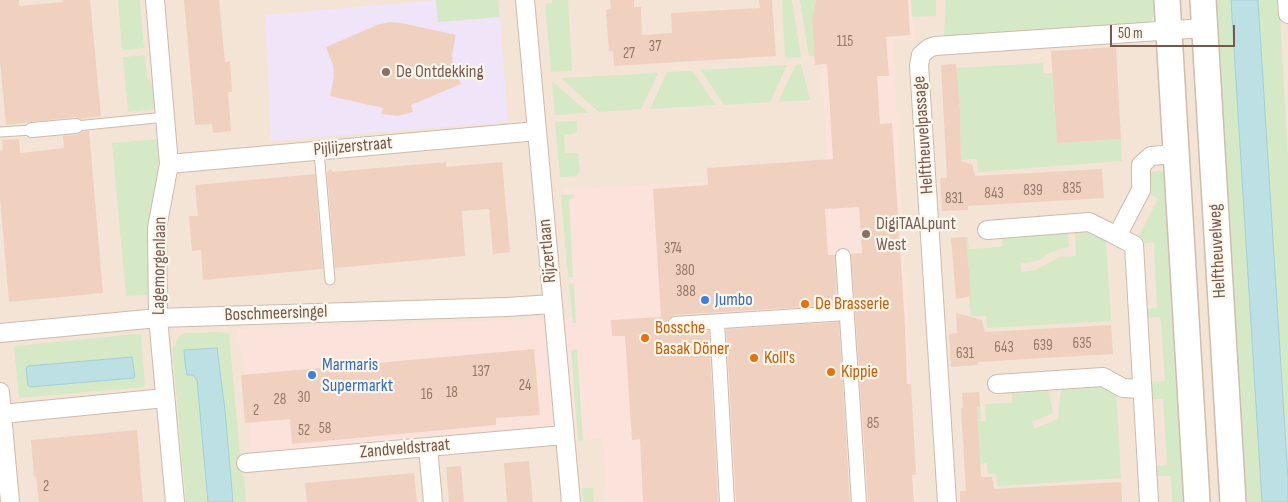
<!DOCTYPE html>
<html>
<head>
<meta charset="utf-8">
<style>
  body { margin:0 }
  #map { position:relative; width:1288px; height:502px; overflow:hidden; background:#fbf3e7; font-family:"Sofia Sans Condensed",sans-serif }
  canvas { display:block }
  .scale { position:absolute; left:1110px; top:25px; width:125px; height:22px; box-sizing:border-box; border:2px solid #74594c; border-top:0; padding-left:6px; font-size:15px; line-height:18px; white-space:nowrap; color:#74594c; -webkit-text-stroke:4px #fef7ed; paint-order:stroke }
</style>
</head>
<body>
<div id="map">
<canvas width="1288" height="502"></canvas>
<div class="scale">50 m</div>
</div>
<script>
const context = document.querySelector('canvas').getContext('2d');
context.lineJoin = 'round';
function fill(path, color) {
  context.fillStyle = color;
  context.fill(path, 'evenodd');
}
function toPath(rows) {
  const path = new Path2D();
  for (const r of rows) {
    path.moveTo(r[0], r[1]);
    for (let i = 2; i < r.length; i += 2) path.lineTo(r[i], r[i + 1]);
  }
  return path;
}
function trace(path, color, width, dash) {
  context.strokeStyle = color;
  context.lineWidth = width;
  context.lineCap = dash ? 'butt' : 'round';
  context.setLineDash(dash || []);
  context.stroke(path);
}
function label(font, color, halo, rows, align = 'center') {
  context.font = font + ' "Sofia Sans Condensed",sans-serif';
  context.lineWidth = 4.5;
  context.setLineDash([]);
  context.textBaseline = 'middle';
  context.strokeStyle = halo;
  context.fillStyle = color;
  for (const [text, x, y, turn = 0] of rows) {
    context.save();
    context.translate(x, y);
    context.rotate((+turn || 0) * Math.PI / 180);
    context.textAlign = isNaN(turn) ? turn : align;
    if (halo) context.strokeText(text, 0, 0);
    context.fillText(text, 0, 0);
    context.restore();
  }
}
fill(toPath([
  [0,0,1288,0,1288,502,0,502]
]), '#f3e4d6');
fill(toPath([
  [818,0,913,0,915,40,893,39,916,502,607,502,603,438,253,471,246,374,236,329,573,318,563,189,828,177]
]), '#fbe3db');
fill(toPath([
  [436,0,438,22,500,17,508,122,271,141,265,15]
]), '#efe4f8');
fill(toPath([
  [118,0,140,0,144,48,122,50],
  [436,0,498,0,500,17,438,22],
  [552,0,568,0,572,71,551,72,545,4,552,3],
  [782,0,792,0,801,57,785,58],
  [800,0,816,0,812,20,815,56,809,56],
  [911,0,936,0,936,16,912,17],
  [946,0,1154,0,1155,13,1151,21,1143,24,944,36],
  [1216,0,1232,0,1262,502,1247,502],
  [1258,0,1279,0,1288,158,1288,479],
  [145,55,147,77,154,87,156,109,128,112,123,57],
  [1043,63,1043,73,1052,73,1057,143,1121,139,1122,161,978,172,977,159,961,160,960,117,956,68],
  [801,64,810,100,778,102,796,65],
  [787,65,770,102,724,105,701,70],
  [692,71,716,105,650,109,667,72],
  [658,73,641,109,599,112,561,78],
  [552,81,588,113,555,115],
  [577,121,577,133,564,135,565,153,578,153,580,171,576,176,560,177,555,122],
  [159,139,159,158,150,231,151,295,126,296,112,143],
  [1166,171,1185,502,1172,502,1171,476,1154,476,1154,466,1167,465,1163,399,1150,399,1149,382,1165,381,1161,323,1160,317,1145,318,1144,309,1157,308,1154,242,1141,243,1137,240,1158,199,1148,192,1148,172],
  [574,194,574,198,569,199,573,277,568,278,561,195],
  [1090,232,1091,236,1095,236,1106,242,1111,321,987,328,986,316,971,316,969,297,971,296,966,237,968,237,969,249,1002,247,1002,237,1068,233,1069,247,1051,252,1039,260,1020,264,1021,272,1036,270,1059,257,1076,256,1075,233],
  [574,283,576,323,573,323,569,284],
  [220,332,229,334,242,476,244,476,246,502,233,502,225,410,217,348,184,351,193,375,197,380,208,502,186,502,172,347,175,347,178,337,185,333],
  [135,334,143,335,141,337,145,387,19,398,14,346],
  [132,357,134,378,29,387,28,366],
  [577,349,583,440,578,441,571,351],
  [1108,387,1116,391,1121,478,997,486,996,473,988,474,987,463,980,464,976,408,980,407,981,421,986,421,985,404,1012,403,1012,393,1049,391,1053,413,1032,422,1034,429,1058,419,1061,390],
  [582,488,593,488,594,502,583,502]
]), '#d5e9c6');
const water = toPath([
  [1231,0,1258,0,1288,479,1288,502,1262,502,1231,0],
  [217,348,225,410,233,502,208,502,197,380,193,375,187,375,185,363,184,350,217,348],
  [132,357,135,377,134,378,30,387,28,385,26,368,28,366,132,357]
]);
fill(water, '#bce0e4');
trace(water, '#a3d0d6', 1);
fill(toPath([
  [0,0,19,0,19,6,63,2,62,0,90,0,101,116,81,119,75,117,6,125,0,61],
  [184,0,219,0,225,62,230,61,232,92,228,92,231,131,213,133,212,124,195,125],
  [610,0,634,0,634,7,641,7,642,35,672,33,671,13,760,8,759,0,772,0,776,56,614,66,613,51,609,51,608,38,606,10,611,9],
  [816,0,908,0,910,35,886,37,889,76,877,76,880,124,892,123,905,326,907,384,911,384,916,474,912,475,914,502,868,502,851,254,862,253,859,207,825,209,828,255,835,255,837,305,674,315,667,320,668,328,672,332,709,331,718,502,643,502,640,439,632,440,625,336,612,336,611,320,661,317,653,189,708,185,707,168,833,159,827,64,815,65,812,20],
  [389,22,402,23,456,35,452,54,453,66,461,84,411,105,413,112,398,116,381,114,383,108,330,96,334,77,333,65,326,47,377,25],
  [1116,47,1121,139,1057,143,1051,51],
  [956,64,960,112,961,161,971,164,973,166,975,176,1102,169,1104,198,968,206,968,210,942,211,940,178,947,178,941,65],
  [89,131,103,293,9,302,0,198,0,150,3,150,2,140,19,139,20,153,64,148,63,136,77,135,82,132],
  [446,162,446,167,502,162,510,252,493,254,489,209,462,211,465,256,335,268,327,173,330,169,333,172],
  [315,174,323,269,203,280,201,250,192,251,189,216,198,216,195,185],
  [966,237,971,296,956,299,951,238],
  [956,313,982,320,985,332,1111,325,1113,354,978,362,978,365,951,367,949,334,957,333],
  [839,322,850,502,736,502,726,329],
  [534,349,540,415,496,418,496,425,292,444,290,419,245,423,241,375],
  [979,392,980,407,977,407,981,477,992,477,994,489,1121,482,1122,502,960,502,960,491,966,491,961,408,963,408,962,393],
  [137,430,143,502,39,502,36,476,34,477,31,440],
  [529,461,533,502,507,502,504,463],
  [461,466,464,502,449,502,446,467],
  [414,473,417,502,307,502,305,483]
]), '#f0d1c0');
const service = toPath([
  [76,126,166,117],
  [0,132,32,130],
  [319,151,330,280]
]);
const pedestrian = toPath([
  [32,130,76,126],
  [843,256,859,502],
  [717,322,727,502],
  [675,324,846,313]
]);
const minor = toPath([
  [155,0,169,164,157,228,158,318,175,502],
  [525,0,571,502],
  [1287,0,1288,14],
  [169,164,537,131],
  [987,230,1089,222,1117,236],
  [0,333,158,318,507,307,552,304],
  [997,384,1103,377,1123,388,1141,389],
  [0,392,10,502],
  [2,414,165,398],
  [428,448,433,502],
  [246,463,564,435],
  [947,502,919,65,921,55,929,48,935,46,1204,28],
  [1149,502,1134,245,1117,236,1141,190,1141,165,1151,156,1176,154]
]);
const secondary = toPath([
  [1167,0,1197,502],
  [1203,0,1233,502]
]);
trace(service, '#cdbaad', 11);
trace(pedestrian, '#cdbaad', 16);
trace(minor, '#cdbaad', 20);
trace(secondary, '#d1bcae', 28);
trace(service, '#fff', 9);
trace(pedestrian, '#fff', 14);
trace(minor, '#fff', 18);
trace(secondary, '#fff', 25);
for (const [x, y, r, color] of [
  [386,72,5,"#8d6e63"],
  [866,234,5,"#8d6e63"],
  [705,300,5,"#3f7fe0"],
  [805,304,5,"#e8710a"],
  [645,338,5,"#e8710a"],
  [754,358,5,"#e8710a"],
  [831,372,5,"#e8710a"],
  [312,375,5,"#3f7fe0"]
]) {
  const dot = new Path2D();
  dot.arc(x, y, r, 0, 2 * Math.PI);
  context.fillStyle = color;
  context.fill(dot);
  trace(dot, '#fef7ed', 2);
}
label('15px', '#937769', null, [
  ["115",845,42],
  ["37",655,47],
  ["27",629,54],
  ["835",1072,189],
  ["839",1033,191],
  ["843",994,194],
  ["831",954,199],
  ["374",673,249],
  ["380",685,271],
  ["388",686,292],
  ["635",1082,344],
  ["639",1043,346],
  ["643",1004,348],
  ["631",965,354],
  ["137",481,372],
  ["24",525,386],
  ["18",452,393],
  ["16",427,395],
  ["30",304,398],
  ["28",280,400],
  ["2",256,411],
  ["85",873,424],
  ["58",325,429],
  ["52",304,431],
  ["2",46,487]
]);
label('18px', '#785e54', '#fef7ed', [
  ["De Ontdekking",396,72],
  ["DigiTAALpunt",876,224],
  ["West",876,245]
], 'left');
label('18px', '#74594c', '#fef7ed', [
  ["Helftheuvelpassage",924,135,-94],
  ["Pijlijzerstraat",353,147,-5],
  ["Rijzertlaan",548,251,-95],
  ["Helftheuvelweg",1218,251,-93],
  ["Lagemorgenlaan",160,266,-89],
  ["Boschmeersingel",276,314,-2],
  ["Zandveldstraat",405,449,-5]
]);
label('18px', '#366cbe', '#fef7ed', [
  ["Jumbo",715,300],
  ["Marmaris",322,365],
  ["Supermarkt",322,386]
], 'left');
label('18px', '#c56008', '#fef7ed', [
  ["De Brasserie",815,304],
  ["Bossche",655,328],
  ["Basak Döner",655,349],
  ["Koll's",764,358],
  ["Kippie",841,372]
], 'left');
</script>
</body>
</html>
